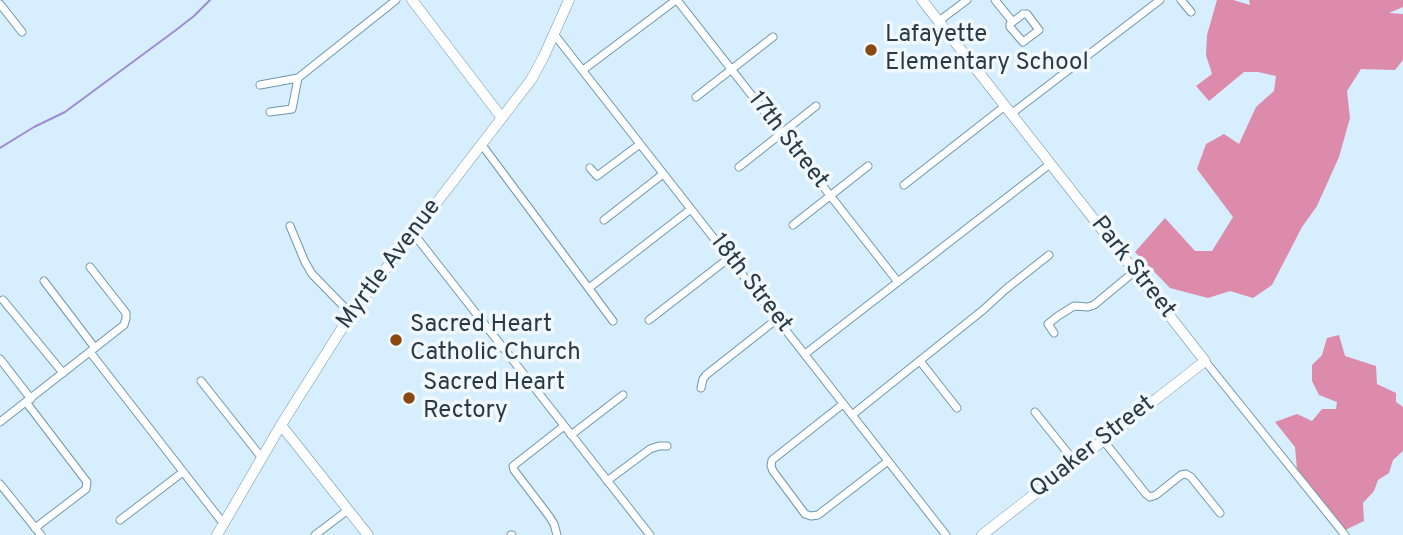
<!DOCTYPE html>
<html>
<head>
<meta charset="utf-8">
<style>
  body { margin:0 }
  canvas { display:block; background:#d6eefe }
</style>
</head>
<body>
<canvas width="1403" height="535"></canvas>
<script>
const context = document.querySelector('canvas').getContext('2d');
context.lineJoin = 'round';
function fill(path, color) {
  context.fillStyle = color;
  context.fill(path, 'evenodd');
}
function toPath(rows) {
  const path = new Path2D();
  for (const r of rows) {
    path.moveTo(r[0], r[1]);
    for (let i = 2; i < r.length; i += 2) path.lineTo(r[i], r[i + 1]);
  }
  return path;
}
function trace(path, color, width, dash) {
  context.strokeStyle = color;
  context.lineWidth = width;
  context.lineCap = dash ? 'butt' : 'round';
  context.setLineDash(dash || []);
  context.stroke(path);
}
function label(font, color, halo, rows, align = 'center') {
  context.font = font + ' Overpass,sans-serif';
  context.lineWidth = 7;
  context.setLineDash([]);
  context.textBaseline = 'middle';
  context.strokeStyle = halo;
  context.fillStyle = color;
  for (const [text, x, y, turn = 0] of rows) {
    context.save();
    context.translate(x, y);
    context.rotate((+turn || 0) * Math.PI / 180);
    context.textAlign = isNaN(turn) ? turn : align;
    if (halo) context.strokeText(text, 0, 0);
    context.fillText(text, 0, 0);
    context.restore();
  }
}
fill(toPath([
  [1217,0,1233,0,1250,5,1249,0,1403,0,1403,7,1389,13,1403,14,1403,60,1395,70,1361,69,1347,91,1350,118,1339,157,1317,206,1302,227,1272,285,1253,298,1230,291,1208,298,1170,288,1135,252,1165,218,1195,251,1212,251,1233,217,1197,169,1206,144,1224,134,1239,144,1256,107,1274,91,1276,76,1258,72,1244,72,1209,101,1196,86,1212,74,1206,55,1207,35],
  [1339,335,1345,356,1376,366,1377,384,1396,393,1396,402,1403,407,1403,451,1393,460,1389,473,1378,480,1374,491,1363,503,1364,521,1345,530,1297,469,1295,447,1275,422,1297,414,1312,421,1322,409,1336,409,1337,402,1319,395,1312,381,1312,365,1322,355,1327,338]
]), '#dd8baa');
trace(toPath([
  [0,148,34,127,65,112,176,30,194,16,210,0]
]), '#a08cd5', 2);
const street = toPath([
  [677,0,898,282],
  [995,0,1012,21],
  [1181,0,1191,12],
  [0,4,22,32],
  [1023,14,1027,14,1039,30,1023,42,1010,27,1010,24,1023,14],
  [939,21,967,0],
  [554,34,946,535],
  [583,70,676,0],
  [260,85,298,78,396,0],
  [696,97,773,37],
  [270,112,292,109,298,78],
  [1011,114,1160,0],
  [482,145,613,321],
  [739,167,816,106],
  [590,168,597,176,640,144],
  [904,185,1005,106],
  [604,220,663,174],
  [793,225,868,166],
  [290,226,305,262,312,274,351,314],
  [413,233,650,535],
  [44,281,95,348],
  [589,288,691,209],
  [3,300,63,373],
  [649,320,729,258],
  [1054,333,1048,324,1058,316,1074,306,1088,307,1094,305,1135,271],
  [90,352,223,523],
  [805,354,1050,164],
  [0,359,31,399],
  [920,361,957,408],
  [1205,361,1345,535],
  [201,381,262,458],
  [701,388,703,379,706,375,777,319],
  [26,402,87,482,86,489,35,528],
  [843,404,772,460,771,466,773,471,805,514,811,516,818,515,888,461],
  [1035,412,1075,462],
  [852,415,983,310,1006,289,1049,255],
  [0,422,124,325,126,318,126,313,90,267],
  [571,435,623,395],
  [1103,440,1146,494,1150,497,1156,495,1181,475,1186,474,1191,477,1220,513],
  [607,481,650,449,659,446,667,446],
  [0,484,41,535],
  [120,520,183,472],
  [315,535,348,510],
  [511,535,512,535],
  [557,535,554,524,549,516,514,470,513,466,564,426]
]);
const secondary = toPath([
  [412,0,502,118],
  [922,0,1205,361,982,535],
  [281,425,368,535],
  [217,535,281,425,351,314,531,80,544,56,569,0]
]);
trace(street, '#6f96ae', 9);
trace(secondary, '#6f96ae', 11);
trace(street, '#fff', 7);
trace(secondary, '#fff', 10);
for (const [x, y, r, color] of [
  [871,50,7,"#88480f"],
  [396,340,7,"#88480f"],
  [409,398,7,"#88480f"]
]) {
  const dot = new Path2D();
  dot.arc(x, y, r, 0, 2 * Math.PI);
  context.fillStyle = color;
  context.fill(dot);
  trace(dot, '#f1f9fe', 2.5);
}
label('24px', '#2a3a44', '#f1f9fe', [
  ["Lafayette",885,36],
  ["Elementary School",885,64],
  ["Sacred Heart",410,326],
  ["Catholic Church",410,354],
  ["Sacred Heart",423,384],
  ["Rectory",423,412]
], 'left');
label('24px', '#2a3a44', '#f1f9fe', [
  ["17th Street",787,141,52],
  ["Myrtle Avenue",390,265,-53],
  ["Park Street",1132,268,52],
  ["18th Street",750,284,52],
  ["Quaker Street",1093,448,-38]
]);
</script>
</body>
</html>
